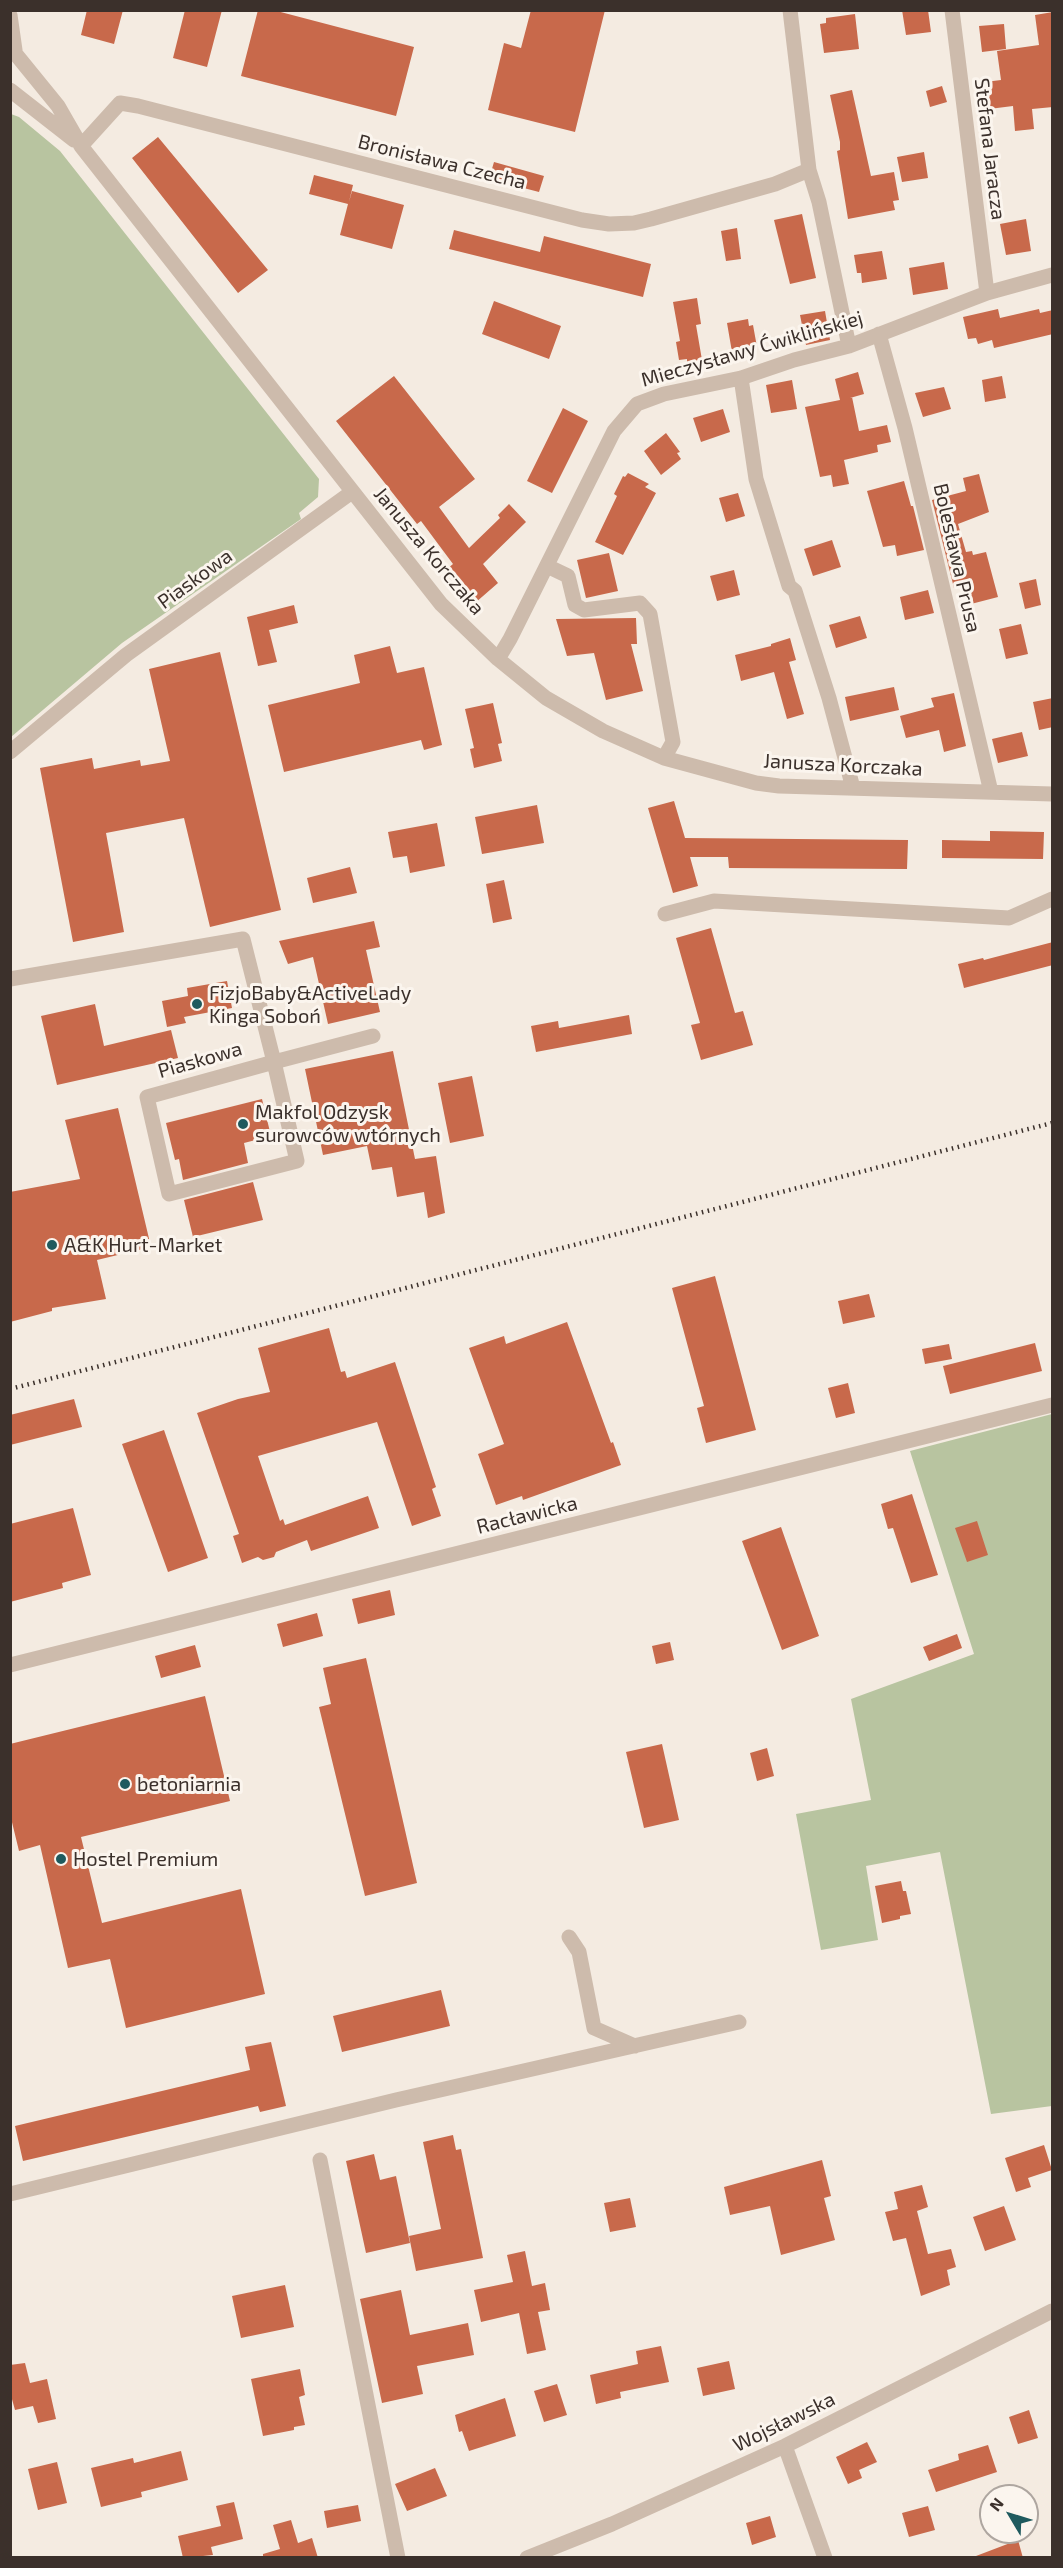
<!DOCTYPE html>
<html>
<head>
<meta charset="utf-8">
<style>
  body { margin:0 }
  #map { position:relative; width:1063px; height:2568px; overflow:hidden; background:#f4ebe1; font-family:"Exo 2",sans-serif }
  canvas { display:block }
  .frame { position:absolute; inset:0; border:12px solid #3b302b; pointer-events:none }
  .north { position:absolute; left:979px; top:2484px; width:60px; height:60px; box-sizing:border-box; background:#fbf5ee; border:2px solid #aea6a0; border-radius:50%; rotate:308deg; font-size:16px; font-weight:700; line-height:24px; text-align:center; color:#3b302b }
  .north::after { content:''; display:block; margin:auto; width:21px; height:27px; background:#1f5a5e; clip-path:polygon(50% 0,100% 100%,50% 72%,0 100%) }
</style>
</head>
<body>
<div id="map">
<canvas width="1063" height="2568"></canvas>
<div class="frame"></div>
<div class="north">N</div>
</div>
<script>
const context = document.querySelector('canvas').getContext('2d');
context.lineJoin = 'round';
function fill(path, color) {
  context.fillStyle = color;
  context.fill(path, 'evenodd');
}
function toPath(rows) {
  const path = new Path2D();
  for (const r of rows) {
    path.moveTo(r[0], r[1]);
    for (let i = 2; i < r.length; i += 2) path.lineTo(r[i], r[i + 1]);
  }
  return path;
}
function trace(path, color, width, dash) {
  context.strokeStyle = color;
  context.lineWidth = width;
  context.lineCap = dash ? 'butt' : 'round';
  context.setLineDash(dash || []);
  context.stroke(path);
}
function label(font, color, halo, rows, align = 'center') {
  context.font = font + ' "Exo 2",sans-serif';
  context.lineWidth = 6;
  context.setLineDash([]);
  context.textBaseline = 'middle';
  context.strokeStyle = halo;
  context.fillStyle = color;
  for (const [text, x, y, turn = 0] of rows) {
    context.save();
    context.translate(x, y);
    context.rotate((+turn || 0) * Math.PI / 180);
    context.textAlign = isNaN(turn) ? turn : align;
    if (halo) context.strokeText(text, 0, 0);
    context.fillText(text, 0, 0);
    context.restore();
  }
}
fill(toPath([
  [11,114,19,117,60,151,319,479,318,497,299,513,301,519,122,643,11,737],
  [1052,1414,1052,2106,991,2114,940,1852,866,1866,878,1940,821,1950,796,1814,871,1800,851,1699,974,1654,910,1451]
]), '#b8c4a0');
fill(toPath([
  [87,10,123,10,114,44,81,35],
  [185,10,222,10,207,67,173,58],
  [258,10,273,10,414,47,396,116,241,76],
  [531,10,605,10,575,132,488,110,504,43,521,48],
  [902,10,928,10,931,32,906,35],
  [1053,12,1053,107,1032,109,1034,129,1015,131,1013,106,989,109,985,82,1001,80,997,51,1039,45,1035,15],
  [855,14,859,49,824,53,820,24,826,23,826,18],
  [1004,24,1006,49,982,52,979,26],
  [942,86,947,102,930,107,926,91],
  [852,90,871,176,894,172,899,200,893,201,895,210,848,219,837,151,840,150,840,142,830,95],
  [158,137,268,270,238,293,132,158],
  [924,152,928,178,902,182,897,157],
  [494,162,544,176,539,192,489,179],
  [314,175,353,185,349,202,352,191,404,205,392,249,340,235,348,204,309,194],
  [802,214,816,278,790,284,774,220],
  [1026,219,1031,251,1006,255,1000,224],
  [737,228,741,259,726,261,721,231],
  [454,230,540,252,544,236,651,264,643,297,449,249],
  [882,251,887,279,862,283,861,273,857,273,854,255],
  [944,262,948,289,913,295,909,268],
  [697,298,701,324,696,325,702,360,687,362,687,359,679,360,676,342,680,341,673,302],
  [494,301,561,326,549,359,482,334],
  [998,309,1000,318,1039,309,1040,313,1053,310,1053,334,994,348,992,340,978,344,976,338,968,339,963,317],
  [825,311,830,340,806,345,800,315],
  [748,319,749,326,753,325,757,347,732,352,727,323],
  [858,372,864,394,850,398,852,397,859,431,887,425,891,442,877,445,878,452,844,460,849,484,833,487,831,475,820,477,805,407,840,400,835,379],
  [394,376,475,479,439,507,469,548,500,518,498,515,509,504,526,522,483,564,498,583,475,603,447,569,453,564,421,521,417,524,336,421],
  [1002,376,1006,398,985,402,982,380],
  [792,380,797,409,771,413,766,385],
  [944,387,951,409,923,417,915,393],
  [563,408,588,421,552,493,527,481],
  [723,409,730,432,701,442,693,418],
  [666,433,680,452,677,453,681,459,661,475,644,451],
  [628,473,649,484,645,487,656,493,623,555,595,542,617,496,614,494,623,476,625,477],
  [979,474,989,512,958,524,966,552,972,551,973,555,986,552,998,597,971,604,964,585,954,588,932,500,966,491,963,478],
  [904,481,911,506,913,506,924,550,897,556,895,545,883,547,867,491],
  [738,493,745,516,726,522,719,498],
  [832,540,841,567,813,576,804,549],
  [609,553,618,591,586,598,577,560],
  [734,570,740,595,717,601,710,576],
  [1036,579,1041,605,1025,609,1019,583],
  [928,590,934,613,905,620,900,597],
  [294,605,298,623,269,630,277,662,258,666,247,617],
  [860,616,867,638,836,648,829,625],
  [636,618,637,644,631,644,643,691,606,700,594,653,567,656,556,619],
  [1021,624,1028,654,1006,659,999,629],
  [790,638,796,660,789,662,804,714,787,719,774,672,741,681,735,655,771,646,771,644],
  [390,646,397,673,424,667,442,745,424,750,421,740,284,772,268,705,360,683,354,655],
  [220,652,281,910,210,927,184,818,106,833,124,932,73,942,40,768,92,758,94,769,140,760,141,766,170,761,149,669],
  [894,687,899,710,850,721,845,697],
  [954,693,966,746,944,752,939,730,906,738,900,716,934,707,931,698],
  [1053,698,1053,727,1039,730,1033,702],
  [493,703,502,743,498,744,502,761,474,768,470,749,474,748,465,709],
  [1022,732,1028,756,998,763,992,739],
  [674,801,685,838,908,840,907,869,729,868,728,857,690,857,698,886,673,893,648,808],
  [537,805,544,843,482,854,475,817],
  [437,823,445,866,410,873,407,856,393,858,388,832],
  [990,831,1044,832,1043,859,942,858,942,840,990,841],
  [350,867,357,893,313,903,307,878],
  [504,880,512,919,493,923,486,884],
  [374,921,380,947,366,950,380,1012,328,1024,313,957,288,964,279,941],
  [711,928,735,1013,743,1011,753,1045,701,1060,691,1025,700,1023,676,938],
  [1053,942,1053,965,964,988,958,964,983,958,984,960],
  [227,981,232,1008,184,1017,186,1023,167,1027,162,1001,188,996,187,988],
  [95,1004,104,1046,171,1030,178,1058,57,1085,41,1016],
  [629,1015,632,1034,536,1052,531,1026,558,1021,559,1028],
  [393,1051,415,1159,436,1156,445,1213,428,1218,424,1192,397,1197,392,1167,372,1170,367,1146,323,1155,305,1069],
  [472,1076,484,1136,450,1143,438,1083],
  [262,1099,271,1136,244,1143,248,1163,183,1180,179,1159,175,1160,166,1123],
  [118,1108,151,1247,97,1260,106,1299,52,1308,52,1311,10,1322,10,1192,80,1179,65,1120],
  [253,1182,263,1220,193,1237,184,1200],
  [715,1276,756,1430,706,1443,697,1408,704,1406,672,1288],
  [869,1294,875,1317,843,1324,838,1301],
  [567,1322,611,1443,613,1442,621,1465,523,1500,522,1496,496,1505,478,1454,504,1444,469,1348,504,1336,506,1344],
  [329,1328,341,1372,345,1371,347,1378,395,1362,436,1487,432,1489,441,1516,412,1526,377,1422,258,1456,280,1521,283,1519,285,1525,368,1496,379,1528,311,1551,307,1540,276,1552,274,1557,263,1560,258,1557,242,1563,233,1536,239,1534,197,1413,238,1399,270,1392,258,1348],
  [1035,1343,1042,1371,950,1394,943,1366],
  [949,1344,952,1359,925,1364,922,1349],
  [848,1383,855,1413,836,1418,828,1388],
  [74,1399,82,1427,10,1445,10,1415],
  [164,1430,208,1558,168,1572,122,1444],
  [912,1494,938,1575,911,1583,893,1528,888,1529,881,1504],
  [73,1508,91,1575,62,1583,63,1588,10,1602,10,1524],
  [977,1521,988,1555,967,1562,955,1528],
  [781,1527,819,1636,782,1650,742,1541],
  [390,1590,395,1615,358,1624,352,1599],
  [317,1613,323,1636,283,1647,277,1624],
  [957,1634,962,1648,929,1661,923,1647],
  [670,1642,674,1660,656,1664,652,1646],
  [195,1645,201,1667,161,1678,155,1656],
  [366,1658,417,1883,365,1896,319,1707,331,1704,323,1668],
  [205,1696,230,1801,81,1837,102,1923,241,1889,265,1994,126,2028,110,1959,68,1968,40,1845,19,1851,10,1814,10,1744],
  [662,1744,679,1820,644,1828,626,1752],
  [767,1748,774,1776,757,1781,750,1753],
  [901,1881,903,1891,906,1891,911,1914,900,1916,900,1919,882,1923,875,1886],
  [441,1990,450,2026,342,2052,333,2016],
  [271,2042,286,2106,260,2112,258,2106,23,2161,15,2126,250,2070,245,2047],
  [453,2135,456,2150,461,2149,483,2258,416,2271,409,2236,441,2229,423,2142],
  [1044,2145,1052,2170,1028,2178,1031,2187,1016,2192,1005,2158],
  [374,2154,380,2180,396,2176,410,2243,366,2253,346,2161],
  [822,2160,831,2196,824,2198,835,2240,781,2255,770,2206,730,2215,724,2187],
  [922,2185,928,2207,917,2211,928,2254,951,2249,956,2267,947,2270,950,2285,921,2296,906,2238,893,2241,885,2212,898,2209,894,2192],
  [630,2198,636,2227,610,2232,604,2203],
  [1004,2206,1016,2240,985,2251,973,2217],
  [525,2251,532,2286,545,2283,550,2310,538,2312,546,2350,527,2354,519,2313,481,2322,474,2290,513,2282,507,2255],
  [285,2285,294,2327,241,2338,232,2296],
  [401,2290,410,2335,468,2323,474,2355,417,2366,423,2394,382,2403,360,2299],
  [661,2346,669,2382,620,2392,621,2398,596,2404,590,2375,638,2364,636,2351],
  [729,2361,735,2389,703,2396,697,2368],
  [25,2363,30,2383,47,2379,56,2419,38,2423,33,2406,15,2410,10,2392,10,2365],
  [300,2369,305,2395,299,2397,305,2425,294,2427,294,2430,263,2436,251,2379],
  [557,2384,567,2415,544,2422,534,2391],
  [505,2398,516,2436,469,2451,462,2431,459,2432,455,2415],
  [1029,2410,1038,2438,1018,2444,1009,2417],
  [867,2442,877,2462,859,2470,862,2478,848,2484,836,2457],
  [988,2445,997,2472,936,2492,928,2470,959,2460,958,2454],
  [181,2451,188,2480,141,2492,142,2497,101,2507,91,2468,133,2458,134,2463],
  [57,2462,67,2503,38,2510,28,2469],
  [435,2468,447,2496,407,2511,395,2484],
  [234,2502,243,2539,211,2547,213,2555,183,2558,178,2536,221,2526,216,2506],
  [358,2505,361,2521,327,2528,324,2511],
  [928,2506,935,2530,909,2537,902,2513],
  [770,2516,776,2537,752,2545,746,2523],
  [291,2520,298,2543,312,2538,318,2558,263,2558,263,2554,280,2549,273,2525],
  [1018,2540,1023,2558,976,2558,976,2556]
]), '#c8694b');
trace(toPath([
  [790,10,809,170,819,202,849,346],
  [952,10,987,293],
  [10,15,15,50],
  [10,47,58,106,81,146,441,604,498,659,546,698,603,731,664,758,756,783,779,786,1052,794],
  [10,90,74,140],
  [81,146,120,103,138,106,582,220,609,224,634,223,651,219,775,184,809,170],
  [879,334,905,428,991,792],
  [741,378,756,479,789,586,795,591,829,698,853,788],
  [547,566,568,576,575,605,584,610,640,603,650,614,673,742,664,758],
  [498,659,510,639,614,431,637,404,664,394,741,378,794,360,849,346,987,293,1052,275],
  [10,752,126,655,352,492],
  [665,914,714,901,1009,918,1052,899],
  [10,979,243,939,274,1062,147,1097,169,1194,297,1161,274,1062,373,1036],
  [10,1665,1052,1405],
  [569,1937,579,1952,594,2028,635,2046],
  [320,2160,398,2558],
  [10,2194,396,2100,739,2022],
  [785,2446,825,2558],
  [527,2558,612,2524,785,2446,1052,2311]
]), '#cdbbac', 15);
trace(toPath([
  [10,1389,1052,1123]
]), '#3b302b', 4.5, [1.5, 4.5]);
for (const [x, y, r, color] of [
  [197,1004,6,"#1f5a5e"],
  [243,1124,6,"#1f5a5e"],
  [52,1245,6,"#1f5a5e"],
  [125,1784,6,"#1f5a5e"],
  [61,1859,6,"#1f5a5e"]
]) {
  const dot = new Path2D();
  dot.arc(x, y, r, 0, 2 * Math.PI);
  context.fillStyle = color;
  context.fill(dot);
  trace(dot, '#fbf5ee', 2);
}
label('20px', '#3b302b', '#fbf5ee', [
  ["Stefana Jaracza",990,149,83],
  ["Bronisława Czecha",442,162,14],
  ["Mieczysławy Ćwiklińskiej",752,349,-16],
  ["Janusza Korczaka",429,551,50],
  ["Bolesława Prusa",957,558,77],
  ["Piaskowa",195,579,-36],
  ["Janusza Korczaka",843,765,3],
  ["Piaskowa",200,1060,-16],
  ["Racławicka",527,1515,-14],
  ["Wojsławska",784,2422,-26]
]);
label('20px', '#3b302b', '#fbf5ee', [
  ["FizjoBaby&ActiveLady",209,993],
  ["Kinga Soboń",209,1016],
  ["Makfol Odzysk",255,1112],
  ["surowców wtórnych",255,1135],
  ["A&K Hurt-Market",64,1245],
  ["betoniarnia",137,1784],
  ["Hostel Premium",73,1859]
], 'left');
</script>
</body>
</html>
